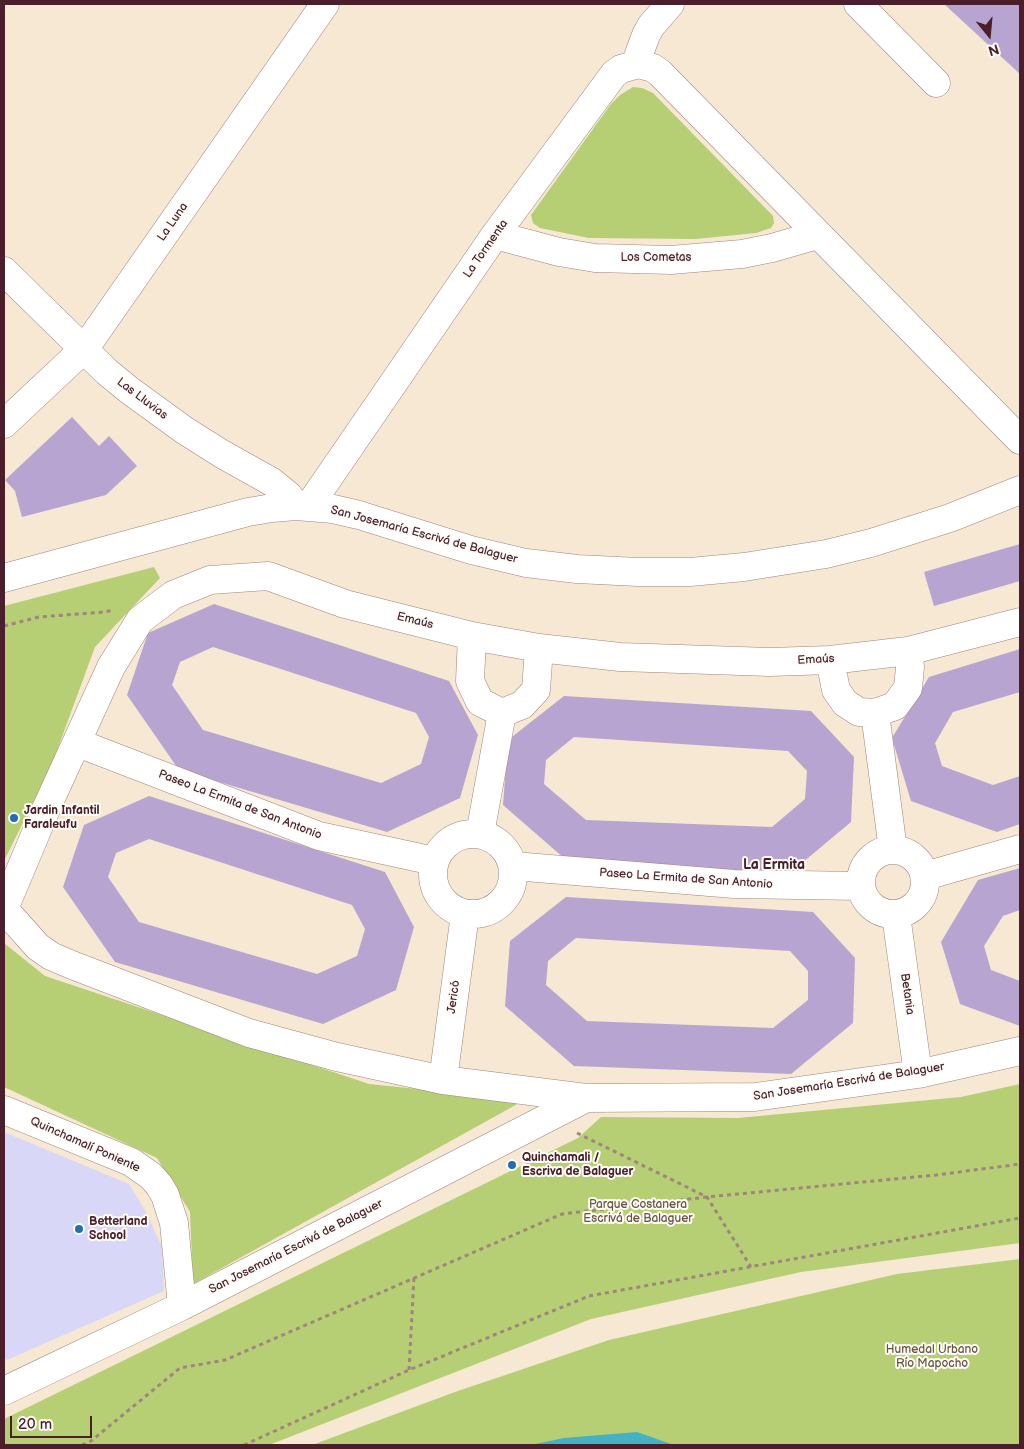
<!DOCTYPE html>
<html>
<head>
<meta charset="utf-8">
<style>
  body { margin:0 }
  #map { position:relative; width:1024px; height:1449px; overflow:hidden; background:#f6e8d2; font-family:"Balsamiq Sans",sans-serif }
  canvas { display:block }
  .frame { position:absolute; inset:0; border:5px solid #4a1f2b; pointer-events:none }
  .north { position:absolute; left:964px; top:10px; width:50px; height:50px; -webkit-text-stroke:4px #fdfcf7; paint-order:stroke; rotate:163deg; font-size:14px; font-weight:700; line-height:20px; text-align:center; color:#4a1f2b }
  .north::after { content:''; display:block; margin:auto; width:18px; height:22px; background:#4a1f2b; clip-path:polygon(50% 0,100% 100%,50% 72%,0 100%) }
  .scale { position:absolute; left:10px; top:1416px; width:82px; height:22px; box-sizing:border-box; border:2px solid #4a1f2b; border-top:0; padding-left:6px; font-size:15px; line-height:18px; white-space:nowrap; color:#4a1f2b; -webkit-text-stroke:4px #fdfcf7; paint-order:stroke }
</style>
</head>
<body>
<div id="map">
<canvas width="1024" height="1449"></canvas>
<div class="frame"></div>
<div class="north">N</div>
<div class="scale">20 m</div>
</div>
<script>
const context = document.querySelector('canvas').getContext('2d');
context.lineJoin = 'round';
function fill(path, color) {
  context.fillStyle = color;
  context.fill(path, 'evenodd');
}
function toPath(rows) {
  const path = new Path2D();
  for (const r of rows) {
    if (r.length === 3) {
      path.moveTo(r[0] + r[2], r[1]);
      path.arc(r[0], r[1], r[2], 0, 2 * Math.PI);
      continue;
    }
    path.moveTo(r[0], r[1]);
    for (let i = 2; i < r.length; i += 2) path.lineTo(r[i], r[i + 1]);
  }
  return path;
}
function trace(path, color, width, dash) {
  context.strokeStyle = color;
  context.lineWidth = width;
  context.lineCap = dash ? 'butt' : 'round';
  context.setLineDash(dash || []);
  context.stroke(path);
}
function label(font, color, halo, rows, align = 'center') {
  context.font = font + ' "Balsamiq Sans",sans-serif';
  context.lineWidth = 4;
  context.setLineDash([]);
  context.textBaseline = 'middle';
  context.strokeStyle = halo;
  context.fillStyle = color;
  for (const [text, x, y, turn = 0] of rows) {
    context.save();
    context.translate(x, y);
    context.rotate((+turn || 0) * Math.PI / 180);
    context.textAlign = isNaN(turn) ? turn : align;
    if (halo) context.strokeText(text, 0, 0);
    context.fillText(text, 0, 0);
    context.restore();
  }
}
fill(toPath([
  [4,1132,129,1184,145,1210,162,1247,164,1291,7,1360,4,1358]
]), '#d9d7f8');
fill(toPath([
  [633,87,642,88,653,93,773,216,774,223,771,228,756,233,696,239,589,238,540,228,533,223,531,215,611,104,620,95],
  [154,567,160,578,95,647,52,764,4,861,4,606],
  [4,943,45,976,369,1084,467,1094,521,1102,193,1284,190,1212,157,1158,4,1087],
  [1020,1084,1020,1243,801,1272,591,1319,269,1445,4,1445,4,1419,578,1138,601,1117,738,1118,961,1097],
  [1020,1259,1020,1445,312,1445,455,1392,609,1340,897,1274]
]), '#b6cf74');
fill(toPath([
  [637,1432,671,1444,683,1445,505,1445,530,1445,564,1438]
]), '#46b1c4');
fill(toPath([
  [944,4,1020,4,1020,74],
  [72,417,99,446,109,436,137,466,106,495,22,517,15,491,5,480],
  [1020,544,1020,581,934,606,924,572],
  [214,604,449,681,478,735,460,798,387,832,179,770,127,695,148,633],
  [213,647,416,713,429,737,421,764,381,783,203,730,172,685,180,662],
  [1020,649,1020,692,953,712,935,743,942,766,993,785,1020,776,1020,824,997,832,911,801,892,738,929,677],
  [564,696,811,711,854,757,851,822,790,873,572,865,503,805,508,740],
  [574,737,788,751,807,771,805,799,772,827,586,820,544,784,546,760],
  [149,796,385,872,414,927,396,990,323,1024,115,962,63,887,84,825],
  [149,839,352,905,365,929,357,956,317,974,139,922,108,877,116,853],
  [1020,868,1020,910,1003,916,984,946,991,970,1020,981,1020,1026,960,1004,941,942,978,880],
  [566,897,813,912,855,958,853,1023,791,1074,574,1066,505,1006,510,941],
  [576,938,790,951,808,971,808,1000,773,1028,587,1021,546,985,548,961]
]), '#b8a4d0');
const minor = toPath([
  [858,4,936,83],
  [638,64,639,54,646,35,651,26,670,4],
  [495,235,559,252,595,258,671,260,742,254,772,248,817,235],
  [4,271,107,372,129,390,184,430,222,454,272,482,288,495,296,506],
  [4,424,85,348,325,4],
  [309,506,495,235,614,74,621,69,638,64,653,68,660,73,1020,440],
  [4,578,248,512,272,508,296,506,333,509,359,515,471,550,526,563,577,569,638,572,690,572,744,567,826,554,871,543,950,518,1020,490],
  [472,636,470,681,480,702,502,713,522,705,536,690,539,648],
  [830,660,836,690,845,703,859,712,875,713,895,706,908,688,910,667,908,651],
  [875,713,893,850],
  [78,743,319,836,434,861],
  [473,874,40],
  [480,834,502,713],
  [893,882,32],
  [513,866,734,884,860,886],
  [925,876,1020,849],
  [4,909,46,809,111,667,140,620,173,595,210,580,268,576,345,604,472,636,539,648,620,657,770,662,830,660,908,651,1020,622],
  [4,909,38,947,51,956,72,965,249,1033,337,1057,443,1080,586,1098,755,1097,918,1074,1020,1051],
  [896,915,918,1074],
  [443,1080,465,914],
  [4,1110,131,1162,151,1176,159,1185,165,1195,174,1223,182,1306],
  [4,1391,182,1306,586,1098]
]);
trace(minor, '#a0847e', 29);
trace(toPath([
  [4,626,39,617,104,612,114,610],
  [577,1133,707,1197,751,1267],
  [409,1370,414,1277],
  [82,1445,91,1441,180,1368,225,1360,562,1214,707,1197,936,1175,1020,1164],
  [244,1445,409,1370,589,1296,1020,1218]
]), '#a0847e', 3, [4, 4]);
trace(minor, '#fff', 28);
for (const [x, y, r, color] of [
  [14,818,5,"#1f6fb2"],
  [512,1165,5,"#1f6fb2"],
  [79,1229,5,"#1f6fb2"]
]) {
  const dot = new Path2D();
  dot.arc(x, y, r, 0, 2 * Math.PI);
  context.fillStyle = color;
  context.fill(dot);
  trace(dot, '#fdfcf7', 2);
}
label('12px', '#4a1f2b', '#fdfcf7', [
  ["La Luna",173,222,-55],
  ["La Tormenta",486,249,-55],
  ["Los Cometas",656,258],
  ["Las Lluvias",142,399,37],
  ["San Josemaría Escrivá de Balaguer",424,535,15],
  ["Emaús",415,621,14],
  ["Emaús",816,660,-3],
  ["Paseo La Ermita de San Antonio",240,805,21],
  ["Paseo La Ermita de San Antonio",686,879,4],
  ["Betania",907,994,82],
  ["Jericó",454,997,-82],
  ["San Josemaría Escrivá de Balaguer",849,1082,-9],
  ["Quinchamalí Poniente",85,1145,24],
  ["San Josemaría Escrivá de Balaguer",296,1247,-27]
]);
label('bold 12px', '#4a1f2b', '#fdfcf7', [
  ["Jardin Infantil",24,811],
  ["Faraleufu",24,825],
  ["Quinchamali /",522,1158],
  ["Escriva de Balaguer",522,1172],
  ["Betterland",89,1222],
  ["School",89,1236]
], 'left');
label('12px', '#6a5441', '#fdfcf7', [
  ["Parque Costanera",638,1205],
  ["Escrivá de Balaguer",638,1219],
  ["Humedal Urbano",932,1350],
  ["Río Mapocho",932,1364]
]);
label('bold 14px', '#4a1f2b', '#fdfcf7', [
  ["La Ermita",774,865]
]);
</script>
</body>
</html>
